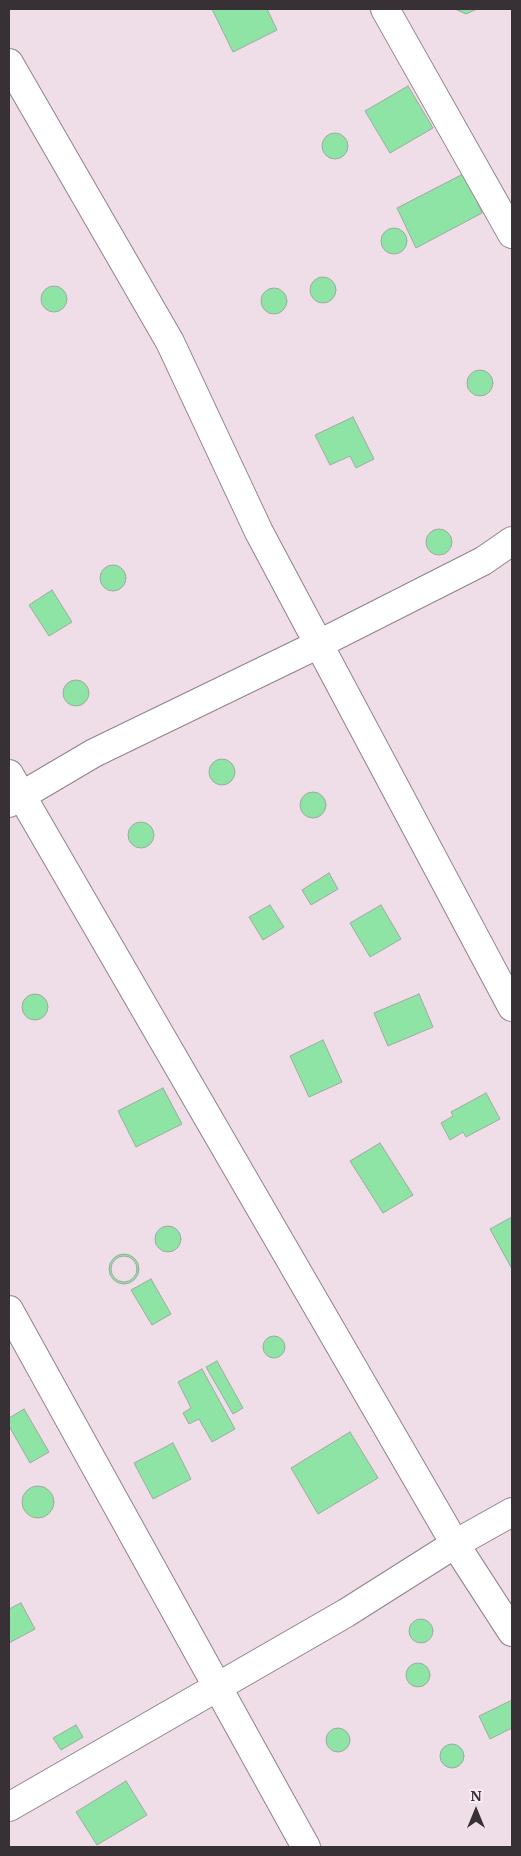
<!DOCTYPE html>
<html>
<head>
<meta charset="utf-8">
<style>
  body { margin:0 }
  #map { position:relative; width:521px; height:1856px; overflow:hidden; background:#efdde8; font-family:Merriweather,serif }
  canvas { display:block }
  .frame { position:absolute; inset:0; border:10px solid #373035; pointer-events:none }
  .north { position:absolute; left:451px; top:1786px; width:50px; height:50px; -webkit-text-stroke:4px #fceaf6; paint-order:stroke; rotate:0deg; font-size:14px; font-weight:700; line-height:20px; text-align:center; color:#373035 }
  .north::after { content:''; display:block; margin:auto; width:18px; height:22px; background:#373035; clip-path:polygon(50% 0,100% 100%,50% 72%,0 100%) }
</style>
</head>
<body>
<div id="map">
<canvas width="521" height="1856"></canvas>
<div class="frame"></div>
<div class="north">N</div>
</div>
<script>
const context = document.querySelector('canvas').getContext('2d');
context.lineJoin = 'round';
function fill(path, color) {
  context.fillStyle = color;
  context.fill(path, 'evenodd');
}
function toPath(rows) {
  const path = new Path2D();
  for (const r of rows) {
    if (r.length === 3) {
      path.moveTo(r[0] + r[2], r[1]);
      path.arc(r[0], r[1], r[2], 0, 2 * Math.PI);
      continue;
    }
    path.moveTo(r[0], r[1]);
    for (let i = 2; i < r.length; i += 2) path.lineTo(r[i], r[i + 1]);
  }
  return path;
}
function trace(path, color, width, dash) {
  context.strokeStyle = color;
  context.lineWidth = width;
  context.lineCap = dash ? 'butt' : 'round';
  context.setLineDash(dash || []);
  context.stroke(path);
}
const building = toPath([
  [212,9,267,9,277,30,233,52,212,9],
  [455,9,477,9,466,14,455,9],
  [408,86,433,128,390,153,365,111,408,86],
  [335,146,13],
  [465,173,482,213,416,248,397,208,465,173],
  [394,241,13],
  [323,290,13],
  [54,299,13],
  [274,301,13],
  [480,383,13],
  [353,417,374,459,356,468,350,456,330,465,315,435,353,417],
  [439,542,13],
  [113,578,13],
  [52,590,72,622,49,636,29,605,52,590],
  [76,693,13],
  [222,772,13],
  [313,805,13],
  [141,835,13],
  [329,873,338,889,311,905,302,890,329,873],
  [270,905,284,927,263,940,249,917,270,905],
  [381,905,401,939,370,957,350,923,381,905],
  [35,1007,13],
  [419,994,433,1027,388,1046,374,1013,419,994],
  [323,1040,342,1082,309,1097,290,1056,323,1040],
  [163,1088,182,1124,136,1147,118,1111,163,1088],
  [486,1093,500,1119,466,1137,463,1132,450,1140,441,1123,453,1116,451,1112,486,1093],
  [380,1143,413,1195,383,1213,350,1161,380,1143],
  [512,1217,512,1269,490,1229,512,1217],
  [168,1239,13],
  [124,1269,15],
  [124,1269,13],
  [151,1279,171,1314,152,1325,131,1290,151,1279],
  [274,1347,11],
  [217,1361,243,1408,233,1414,206,1367,217,1361],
  [202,1369,235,1429,212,1442,199,1419,189,1424,183,1413,191,1408,178,1382,202,1369],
  [24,1409,49,1452,30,1463,9,1426,9,1418,24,1409],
  [350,1432,378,1478,318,1514,291,1468,350,1432],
  [173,1443,191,1479,153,1499,134,1463,173,1443],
  [38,1502,16],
  [21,1603,35,1629,9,1643,9,1609,21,1603],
  [421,1631,12],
  [418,1675,12],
  [512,1700,512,1728,490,1739,479,1716,512,1700],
  [76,1725,83,1737,61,1750,53,1738,76,1725],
  [338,1740,12],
  [452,1756,12],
  [126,1781,147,1815,97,1845,76,1812,126,1781]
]);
fill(building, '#8ee4a5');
trace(building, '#9cab9f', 1);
const minor = toPath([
  [385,9,512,234],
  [9,63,170,342,259,532,512,1007],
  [9,774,455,1544,512,1632],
  [9,803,94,753,317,645,483,561,512,541],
  [9,1310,306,1847],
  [9,1807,346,1613,455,1544,512,1512]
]);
trace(minor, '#91818c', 30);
trace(minor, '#fff', 28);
</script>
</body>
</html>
